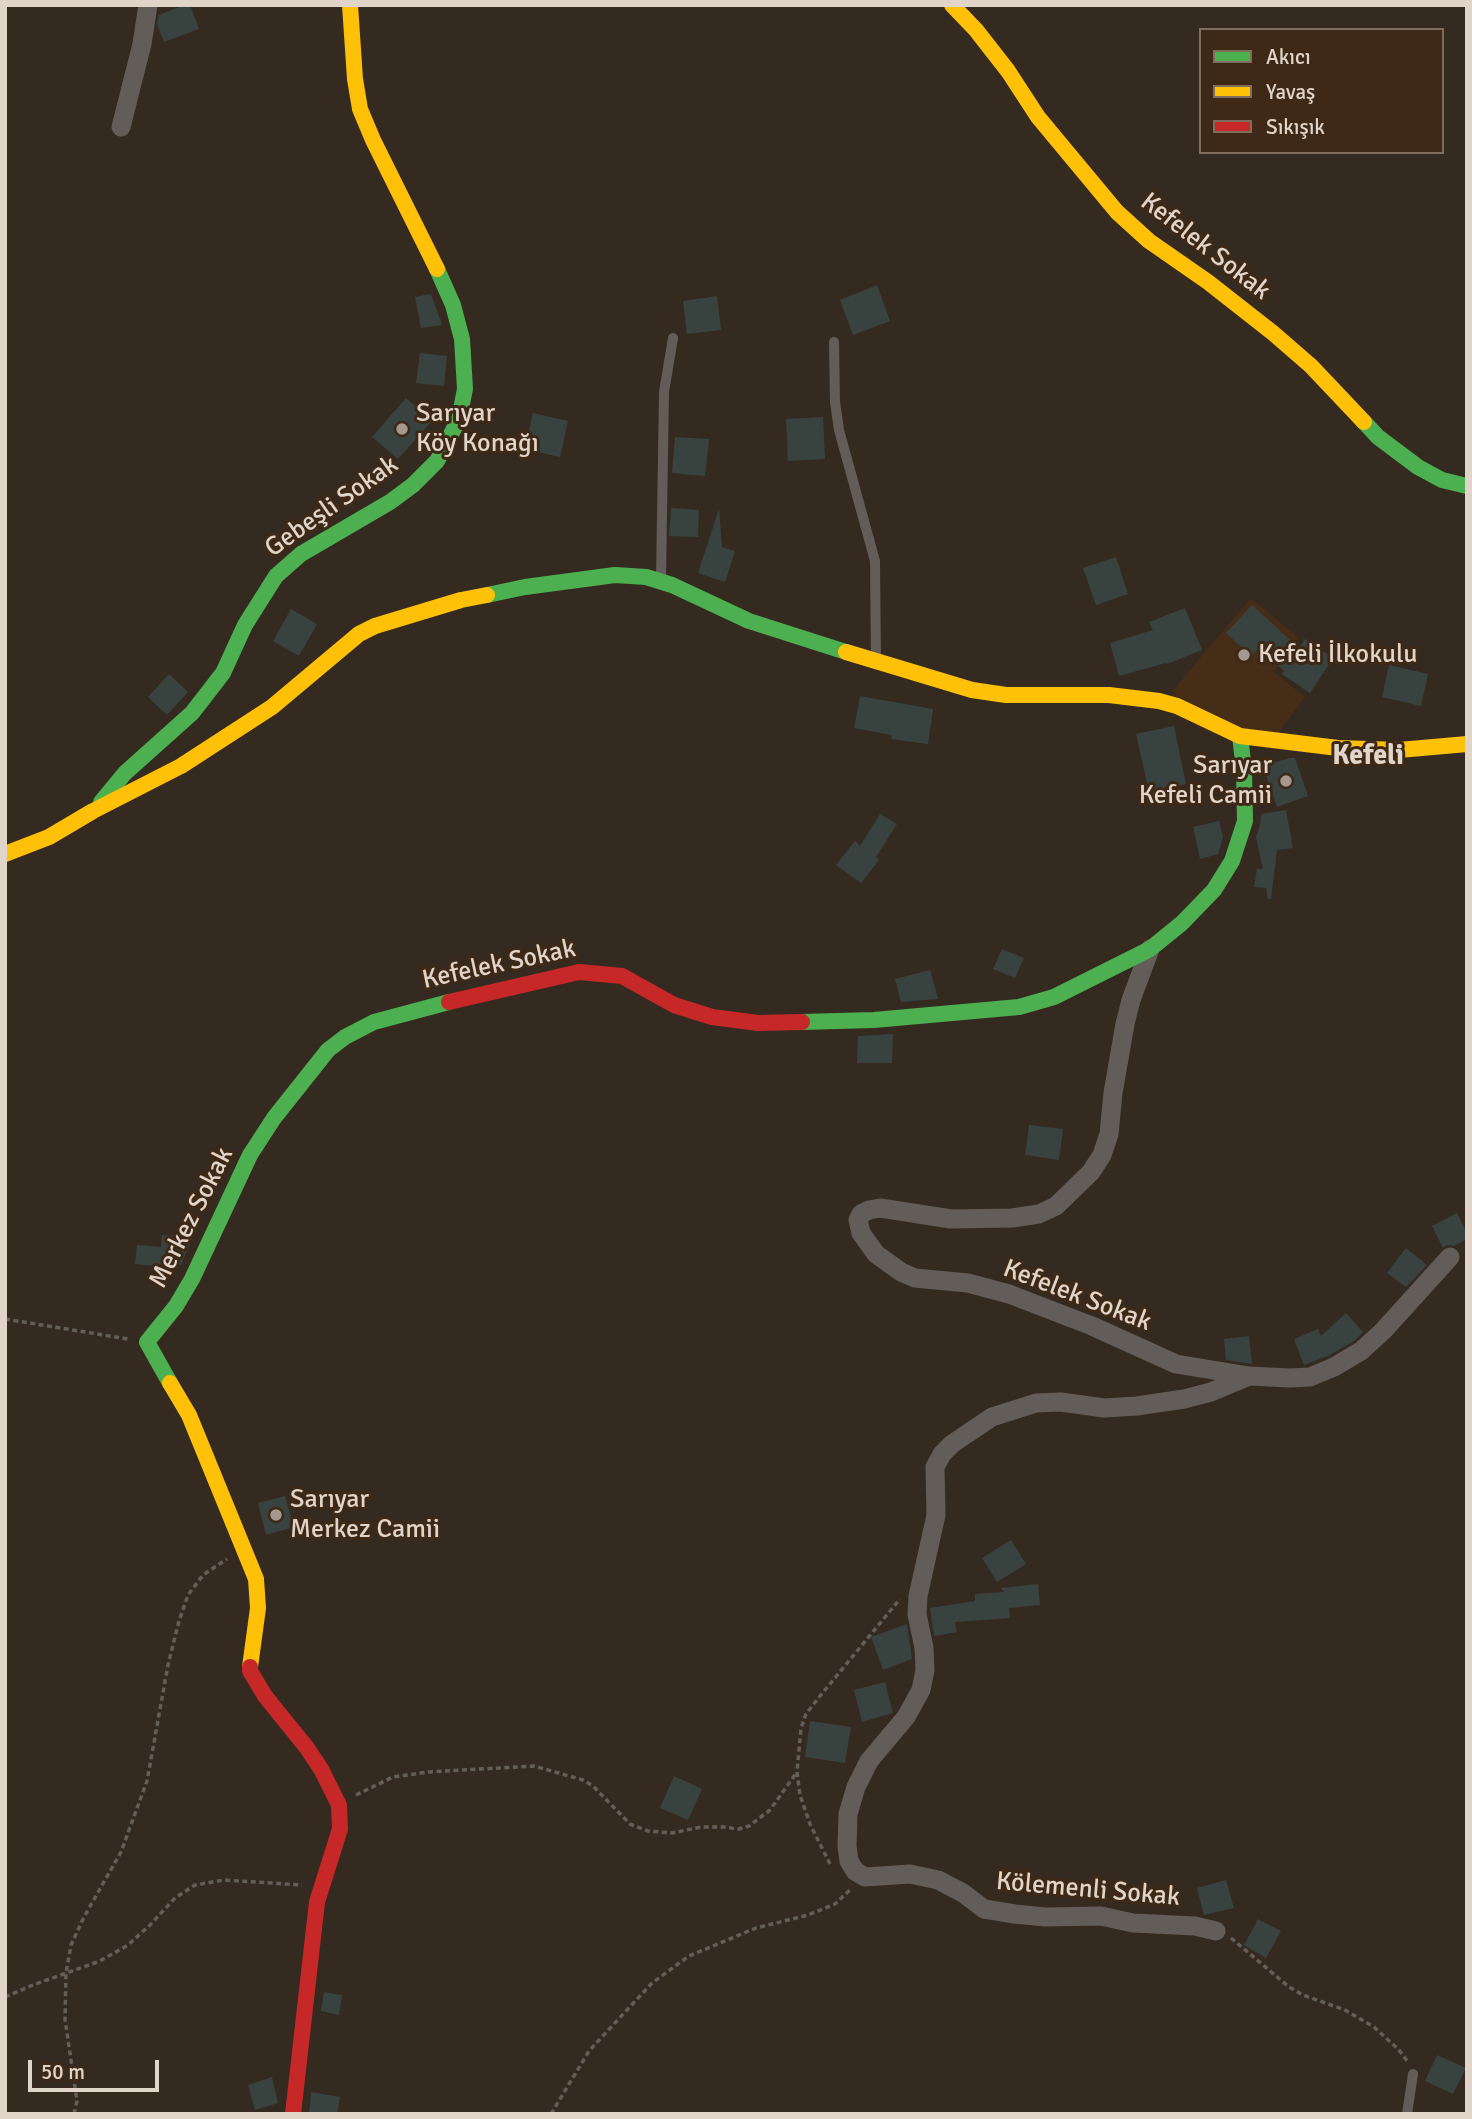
<!DOCTYPE html>
<html>
<head>
<meta charset="utf-8">
<style>
  body { margin:0 }
  #map { position:relative; width:1472px; height:2119px; overflow:hidden; background:#352a20; font-family:Signika,sans-serif }
  canvas { display:block }
  .frame { position:absolute; inset:0; border:7px solid #e1d4c9; pointer-events:none }
  .legend { position:absolute; left:1199px; top:28px; width:245px; height:126px; box-sizing:border-box; background:#3e2917; border:2px solid #7f6d5e; margin:0; padding:9px 12px; list-style:none; font-size:21px; color:#e1d4c9 }
  .legend li { display:flex; align-items:center; gap:14px; height:35px }
  .legend b { width:35px; border:2px solid #7f6d5e }
  .scale { position:absolute; left:28px; top:2060px; width:131px; height:32px; box-sizing:border-box; border:4px solid #e1d4c9; border-top:0; padding-left:9px; font-size:21px; line-height:24px; white-space:nowrap; color:#e1d4c9; -webkit-text-stroke:5px #3e2917; paint-order:stroke }
</style>
</head>
<body>
<div id="map">
<canvas width="1472" height="2119"></canvas>
<div class="frame"></div>
<ul class="legend">
<li><b style="height:9px;background:#4caf50"></b>Akıcı</li>
<li><b style="height:9px;background:#ffc107"></b>Yavaş</li>
<li><b style="height:9px;background:#c62828"></b>Sıkışık</li>
</ul>
<div class="scale">50 m</div>
</div>
<script>
const context = document.querySelector('canvas').getContext('2d');
context.lineJoin = 'round';
function fill(path, color) {
  context.fillStyle = color;
  context.fill(path, 'evenodd');
}
function toPath(rows) {
  const path = new Path2D();
  for (const r of rows) {
    path.moveTo(r[0], r[1]);
    for (let i = 2; i < r.length; i += 2) path.lineTo(r[i], r[i + 1]);
  }
  return path;
}
function trace(path, color, width, dash) {
  context.strokeStyle = color;
  context.lineWidth = width;
  context.lineCap = dash ? 'butt' : 'round';
  context.setLineDash(dash || []);
  context.stroke(path);
}
function label(font, color, halo, rows, align = 'center') {
  context.font = font + ' Signika,sans-serif';
  context.lineWidth = 6;
  context.setLineDash([]);
  context.textBaseline = 'middle';
  context.strokeStyle = halo;
  context.fillStyle = color;
  for (const [text, x, y, turn = 0] of rows) {
    context.save();
    context.translate(x, y);
    context.rotate((+turn || 0) * Math.PI / 180);
    context.textAlign = isNaN(turn) ? turn : align;
    if (halo) context.strokeText(text, 0, 0);
    context.fillText(text, 0, 0);
    context.restore();
  }
}
fill(toPath([
  [1251,598,1299,638,1274,672,1305,697,1278,733,1240,730,1176,699,1173,690]
]), '#452d17');
fill(toPath([
  [184,5,190,5,199,29,164,42,157,24,159,15],
  [877,285,890,321,853,335,840,300],
  [431,294,442,325,421,328,415,297],
  [717,296,721,330,687,334,683,301],
  [420,353,447,356,444,386,416,383],
  [406,398,432,421,398,459,372,437],
  [533,413,568,421,560,457,525,449],
  [823,417,825,459,788,461,786,419],
  [675,437,709,439,705,476,672,473],
  [671,508,699,510,698,537,669,536],
  [719,509,722,547,735,551,725,582,698,573],
  [1116,557,1128,594,1096,605,1083,568],
  [1252,605,1299,648,1305,639,1333,658,1310,693,1282,674,1284,671,1259,648,1251,656,1226,633],
  [1185,608,1202,650,1167,664,1166,663,1119,676,1110,643,1153,630,1149,622],
  [291,609,317,624,299,656,273,641],
  [1389,665,1428,674,1421,706,1382,697],
  [169,674,188,692,167,715,148,697],
  [860,696,933,709,928,744,891,739,892,735,854,728],
  [1174,726,1186,784,1149,792,1136,734],
  [1289,758,1295,758,1308,796,1277,807,1263,766],
  [1286,810,1293,848,1277,850,1271,899,1268,899,1266,888,1254,887,1257,869,1263,869,1256,837,1260,825,1261,814],
  [880,814,897,824,876,857,879,860,861,883,836,865,855,841,860,846],
  [1219,821,1223,838,1218,854,1200,859,1193,827],
  [1002,949,1024,958,1015,978,993,969],
  [930,970,938,999,901,1002,895,979],
  [893,1034,892,1063,857,1063,858,1036],
  [1029,1125,1063,1129,1059,1160,1025,1155],
  [1457,1213,1467,1233,1467,1239,1454,1246,1447,1245,1443,1248,1432,1226],
  [162,1235,193,1236,181,1265,155,1264,155,1266,135,1264,137,1245,161,1247],
  [1406,1248,1427,1265,1406,1287,1387,1273],
  [1346,1313,1363,1332,1354,1341,1328,1356,1304,1365,1294,1339,1318,1329,1321,1336],
  [1249,1336,1252,1364,1226,1360,1224,1339],
  [285,1496,294,1527,266,1535,258,1503],
  [1011,1540,1026,1564,997,1582,982,1558],
  [1038,1584,1040,1605,1009,1608,1010,1618,955,1622,957,1632,934,1636,930,1608,975,1601,975,1594,1004,1592,1001,1588],
  [907,1624,912,1659,883,1670,871,1637],
  [885,1682,893,1713,862,1722,854,1690],
  [810,1721,851,1727,845,1763,805,1757],
  [674,1776,702,1789,688,1820,660,1808],
  [1226,1880,1234,1908,1204,1915,1197,1888],
  [1258,1919,1281,1931,1266,1958,1244,1945],
  [324,1992,342,1995,339,2015,321,2011],
  [1437,2055,1466,2068,1453,2094,1425,2081],
  [272,2077,278,2103,255,2110,248,2085],
  [311,2092,340,2097,337,2114,309,2114]
]), '#384340');
trace(toPath([
  [5,1319,128,1339],
  [356,1795,393,1777,428,1772,534,1766,583,1780,593,1786,630,1824,648,1831,672,1833,701,1827,723,1827,739,1829,749,1826,770,1810,797,1772],
  [830,1864,810,1824,800,1795,797,1772,801,1728,806,1714,820,1696,900,1599],
  [1231,1938,1289,1987,1303,1995,1345,2010,1374,2027,1398,2049,1408,2062],
  [5,1997,33,1985,100,1961,128,1945,150,1925,175,1898,195,1885,224,1880,302,1885],
  [74,2114,77,2101,65,2019,66,1973,71,1945,84,1917,121,1852,147,1781,168,1665,179,1621,188,1595,203,1575,227,1559],
  [551,2114,589,2051,652,1983,689,1956,756,1928,808,1915,835,1904,850,1890]
]), '#645e59', 3.5, [5, 3.5]);
trace(toPath([
  [834,342,835,402,839,430,875,561,876,661],
  [661,578,664,392,673,338],
  [1407,2114,1413,2074]
]), '#625d58', 10);
trace(toPath([
  [121,127,142,44,148,5],
  [1150,949,1131,1000,1125,1024,1113,1093,1109,1134,1102,1155,1091,1172,1056,1206,1039,1214,1012,1218,951,1219,880,1208,869,1210,861,1214,858,1220,861,1233,876,1254,901,1272,915,1278,968,1283,1009,1294,1092,1326,1176,1364,1249,1376,1290,1378,1310,1377,1334,1367,1361,1351,1383,1331,1450,1257],
  [1216,1931,1195,1926,1133,1923,1101,1916,1045,1917,1015,1914,984,1909,963,1893,938,1880,910,1874,865,1877,855,1871,849,1861,847,1846,848,1814,856,1787,869,1761,906,1717,921,1690,925,1670,924,1648,917,1614,918,1596,936,1515,935,1467,942,1454,952,1444,992,1417,1036,1403,1061,1402,1104,1408,1137,1406,1184,1399,1211,1392,1249,1376]
]), '#625d58', 19);
trace(toPath([
  [1364,422,1378,437,1418,467,1442,480,1467,486],
  [487,595,525,587,615,575,646,577,672,585,749,621,846,652],
  [101,802,125,773,192,713,223,673,245,625,276,576,301,554,390,502,413,485,437,461,459,419,465,389,462,339,453,305,437,269],
  [802,1022,874,1020,1019,1007,1054,997,1150,949,1182,923,1214,890,1232,861,1245,821,1244,770,1240,736],
  [170,1383,147,1342,176,1306,192,1279,250,1155,274,1118,328,1050,345,1037,374,1022,449,1002]
]), '#4caf50', 16);
trace(toPath([
  [350,5,355,79,360,109,373,140,437,269],
  [952,5,976,30,1008,71,1038,117,1117,212,1149,241,1208,282,1273,333,1311,366,1364,422],
  [846,652,972,690,1006,695,1109,695,1159,701,1177,706,1240,736,1338,748,1399,750,1467,744],
  [5,854,49,837,93,811,181,766,272,707,359,634,375,626,461,600,487,595],
  [170,1383,189,1415,256,1579,258,1608,250,1667]
]), '#ffc107', 16);
trace(toPath([
  [449,1002,579,972,622,976,674,1005,712,1017,758,1023,802,1022],
  [250,1667,250,1671,265,1696,307,1748,321,1769,339,1805,340,1829,317,1902,293,2114]
]), '#c62828', 16);
for (const [x, y, r, color] of [
  [402,429,7,"#a5988e"],
  [1244,655,7,"#a5988e"],
  [1286,781,7,"#a5988e"],
  [276,1515,7,"#a5988e"]
]) {
  const dot = new Path2D();
  dot.arc(x, y, r, 0, 2 * Math.PI);
  context.fillStyle = color;
  context.fill(dot);
  trace(dot, '#3e2917', 2.5);
}
label('26px', '#e1d4c9', '#3e2917', [
  ["Kefelek Sokak",1205,247,38],
  ["Gebeşli Sokak",332,507,-35],
  ["Kefelek Sokak",499,965,-12],
  ["Merkez Sokak",192,1218,-63],
  ["Kefelek Sokak",1077,1296,21],
  ["Kölemenli Sokak",1088,1890,5]
]);
label('26px', '#e1d4c9', '#3e2917', [
  ["Sarıyar",416,414],
  ["Köy Konağı",416,444],
  ["Kefeli İlkokulu",1258,655],
  ["Sarıyar",1272,766,"right"],
  ["Kefeli Camii",1272,796,"right"],
  ["Sarıyar",290,1500],
  ["Merkez Camii",290,1530]
], 'left');
label('bold 28px', '#e1d4c9', '#3e2917', [
  ["Kefeli",1368,757]
]);
</script>
</body>
</html>
